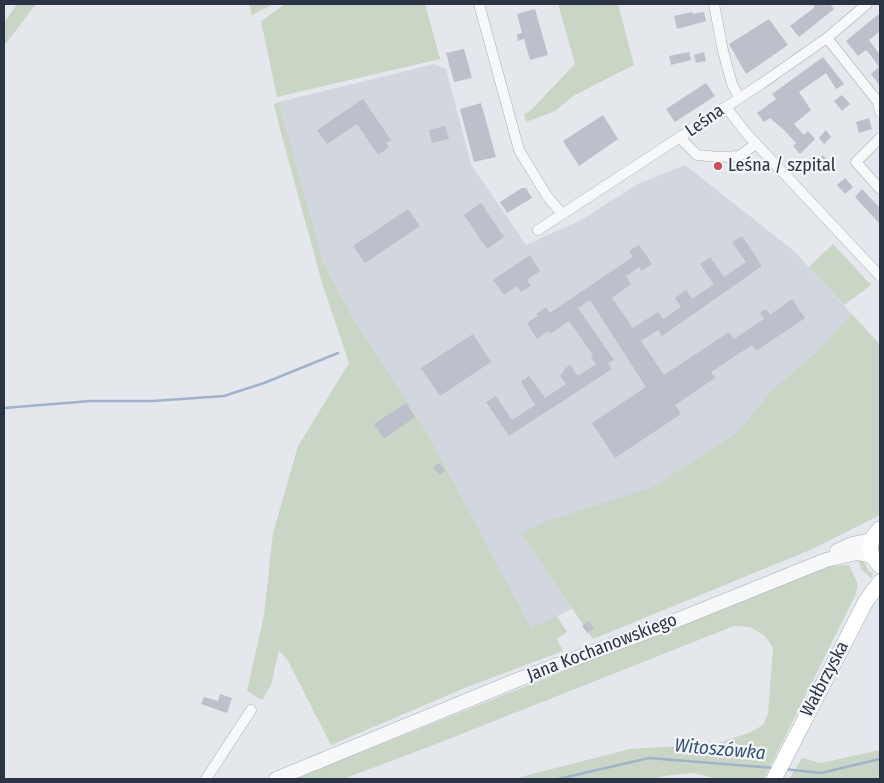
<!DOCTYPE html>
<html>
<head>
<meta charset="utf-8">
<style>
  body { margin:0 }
  #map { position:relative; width:884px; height:783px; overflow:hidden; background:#e4e7ec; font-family:"Fira Sans Condensed",sans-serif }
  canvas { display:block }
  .frame { position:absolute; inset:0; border:5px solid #2b3445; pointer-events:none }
</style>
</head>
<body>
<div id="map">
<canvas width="884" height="783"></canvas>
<div class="frame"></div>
</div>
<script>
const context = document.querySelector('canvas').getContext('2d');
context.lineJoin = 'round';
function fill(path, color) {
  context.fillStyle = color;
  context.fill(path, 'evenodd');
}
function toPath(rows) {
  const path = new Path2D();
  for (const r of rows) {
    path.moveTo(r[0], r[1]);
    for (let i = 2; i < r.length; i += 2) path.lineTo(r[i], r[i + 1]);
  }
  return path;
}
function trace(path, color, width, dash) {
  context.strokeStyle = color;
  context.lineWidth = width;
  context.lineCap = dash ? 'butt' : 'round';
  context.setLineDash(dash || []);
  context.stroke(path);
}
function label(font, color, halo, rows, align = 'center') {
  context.font = font + ' "Fira Sans Condensed",sans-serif';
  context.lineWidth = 4.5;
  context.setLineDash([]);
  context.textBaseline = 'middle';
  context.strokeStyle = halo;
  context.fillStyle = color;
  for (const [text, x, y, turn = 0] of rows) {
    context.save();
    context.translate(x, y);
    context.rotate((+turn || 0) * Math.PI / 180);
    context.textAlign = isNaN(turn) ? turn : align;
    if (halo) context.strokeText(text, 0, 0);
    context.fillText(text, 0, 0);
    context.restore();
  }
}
fill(toPath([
  [434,64,446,69,471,164,526,245,581,220,638,184,685,165,794,251,880,345,880,404,636,577,531,629,428,434,353,318,324,264,279,102]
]), '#d2d6de');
fill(toPath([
  [17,4,36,4,4,46,4,23],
  [249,4,273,4,252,15],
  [285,4,425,4,440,59,277,97,261,21],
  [558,4,618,4,634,65,573,96,555,111,526,122,524,114,530,111,575,64],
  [279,102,324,264,353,318,428,434,531,628,557,616,567,632,557,639,563,651,467,687,331,745,288,661,279,650,271,685,262,700,247,691,264,615,273,533,298,446,349,363,322,283,281,133,274,104],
  [833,244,871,285,844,305,809,267],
  [852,314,880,345,880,515,810,550,593,639,521,533,547,521,653,487,738,432,771,391,815,354],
  [857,557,865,563,868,570,873,574,871,578,862,570],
  [849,565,858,584,855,596,764,779,720,779,693,773,664,776,653,779,513,779,630,749,716,744,751,732,763,725,768,714,773,648,765,636,750,627,734,626,426,748,343,779,294,779,824,567],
  [880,750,880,779,789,779,802,758,821,763]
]), '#c9d6c5');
trace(toPath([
  [4,408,91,401,153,401,224,396,264,383,338,353],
  [784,769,821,773,880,759],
  [558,779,649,758,774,768]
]), '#9fb4cc', 2.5);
fill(toPath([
  [813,4,830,4,834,9,799,37,790,26,815,7],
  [535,9,548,55,530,60,524,39,518,41,517,34,522,33,517,14],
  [692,12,693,14,704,12,706,21,677,29,674,16],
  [880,13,880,31,869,40,880,55,880,86,871,74,879,67,872,57,866,50,858,56,846,41],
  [769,19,788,45,746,74,729,44],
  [464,49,472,78,454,82,446,53],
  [689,52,691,60,671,65,669,56],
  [704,52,706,61,696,63,694,55],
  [823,57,844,84,836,89,826,73,799,92,811,110,794,124,804,135,808,131,815,139,800,154,793,146,796,143,784,130,770,118,764,122,757,113,776,99,772,94],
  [706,83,715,96,675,122,666,109],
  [842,95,850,104,842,111,834,101],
  [363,99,391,140,386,143,389,147,378,155,357,124,327,144,317,130],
  [481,103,496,157,474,162,460,109],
  [603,115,618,139,579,166,563,141],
  [869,118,872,129,859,133,856,122],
  [445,126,449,139,432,143,429,130],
  [826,130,831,137,824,144,819,138],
  [823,155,831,164,823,171,815,163],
  [845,178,853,187,845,194,837,185],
  [522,188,526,188,532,198,507,213,500,202],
  [862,189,880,208,880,224,855,197],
  [481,203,504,237,487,249,464,215],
  [408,209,420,226,365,263,353,246],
  [742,236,762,266,662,336,658,330,641,341,664,375,729,332,734,339,764,319,760,313,766,309,770,315,792,299,805,318,756,351,752,345,711,372,715,378,675,405,681,414,615,458,592,423,646,387,590,300,578,308,614,360,608,363,612,369,509,436,486,402,496,396,512,420,535,405,521,382,529,376,545,398,566,384,560,375,564,372,563,370,570,365,578,376,596,364,591,357,593,355,569,321,550,334,548,331,537,339,527,323,538,316,536,314,546,307,550,313,600,279,633,257,629,251,639,245,652,264,642,271,639,267,626,276,631,284,612,298,633,328,658,312,663,319,681,307,675,298,686,290,692,299,714,284,700,264,710,257,724,277,746,262,732,242],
  [530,255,540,271,527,280,531,286,521,292,517,286,504,295,493,280],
  [473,334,491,362,440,396,421,368],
  [406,403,415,417,384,439,374,424],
  [439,463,445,471,440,475,433,467],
  [589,621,594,629,587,633,582,626],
  [220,694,232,698,227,713,201,704,204,697,218,701]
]), '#bbc0ca');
const minor = toPath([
  [479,4,519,150,547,196,562,214],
  [714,4,723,51,732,84,739,97],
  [827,38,878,102,880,112],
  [726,107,746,133,880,276],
  [680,138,697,155,719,157,739,156,756,144],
  [880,138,856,162,880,189],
  [538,230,761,84,827,38,867,4],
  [206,779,251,710]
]);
const tertiary = toPath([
  [837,551,852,544,871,540],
  [276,779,517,680,655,629,826,560,857,553,872,556]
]);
const secondary = toPath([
  [880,529,874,536,870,546,872,556,880,566],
  [774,779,866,601,880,582]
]);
trace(minor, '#a9aeb7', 11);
trace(tertiary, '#a9aeb7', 15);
trace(secondary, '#a9aeb7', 16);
trace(minor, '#f7f8fa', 10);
trace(tertiary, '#f7f8fa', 14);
trace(secondary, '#fff', 15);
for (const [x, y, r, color] of [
  [718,166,5,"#d1495b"]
]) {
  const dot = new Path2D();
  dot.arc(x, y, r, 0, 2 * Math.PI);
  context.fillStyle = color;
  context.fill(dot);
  trace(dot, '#f4f6f9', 2);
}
label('18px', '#2b3445', '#f4f6f9', [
  ["Leśna",705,121,-35],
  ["Jana Kochanowskiego",602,648,-21],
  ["Wałbrzyska",825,679,-62]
]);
label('18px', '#2b3445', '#f4f6f9', [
  ["Leśna / szpital",728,166]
], 'left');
label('italic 19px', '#34527a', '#f4f6f9', [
  ["Witoszówka",720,750,5]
]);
</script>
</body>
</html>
